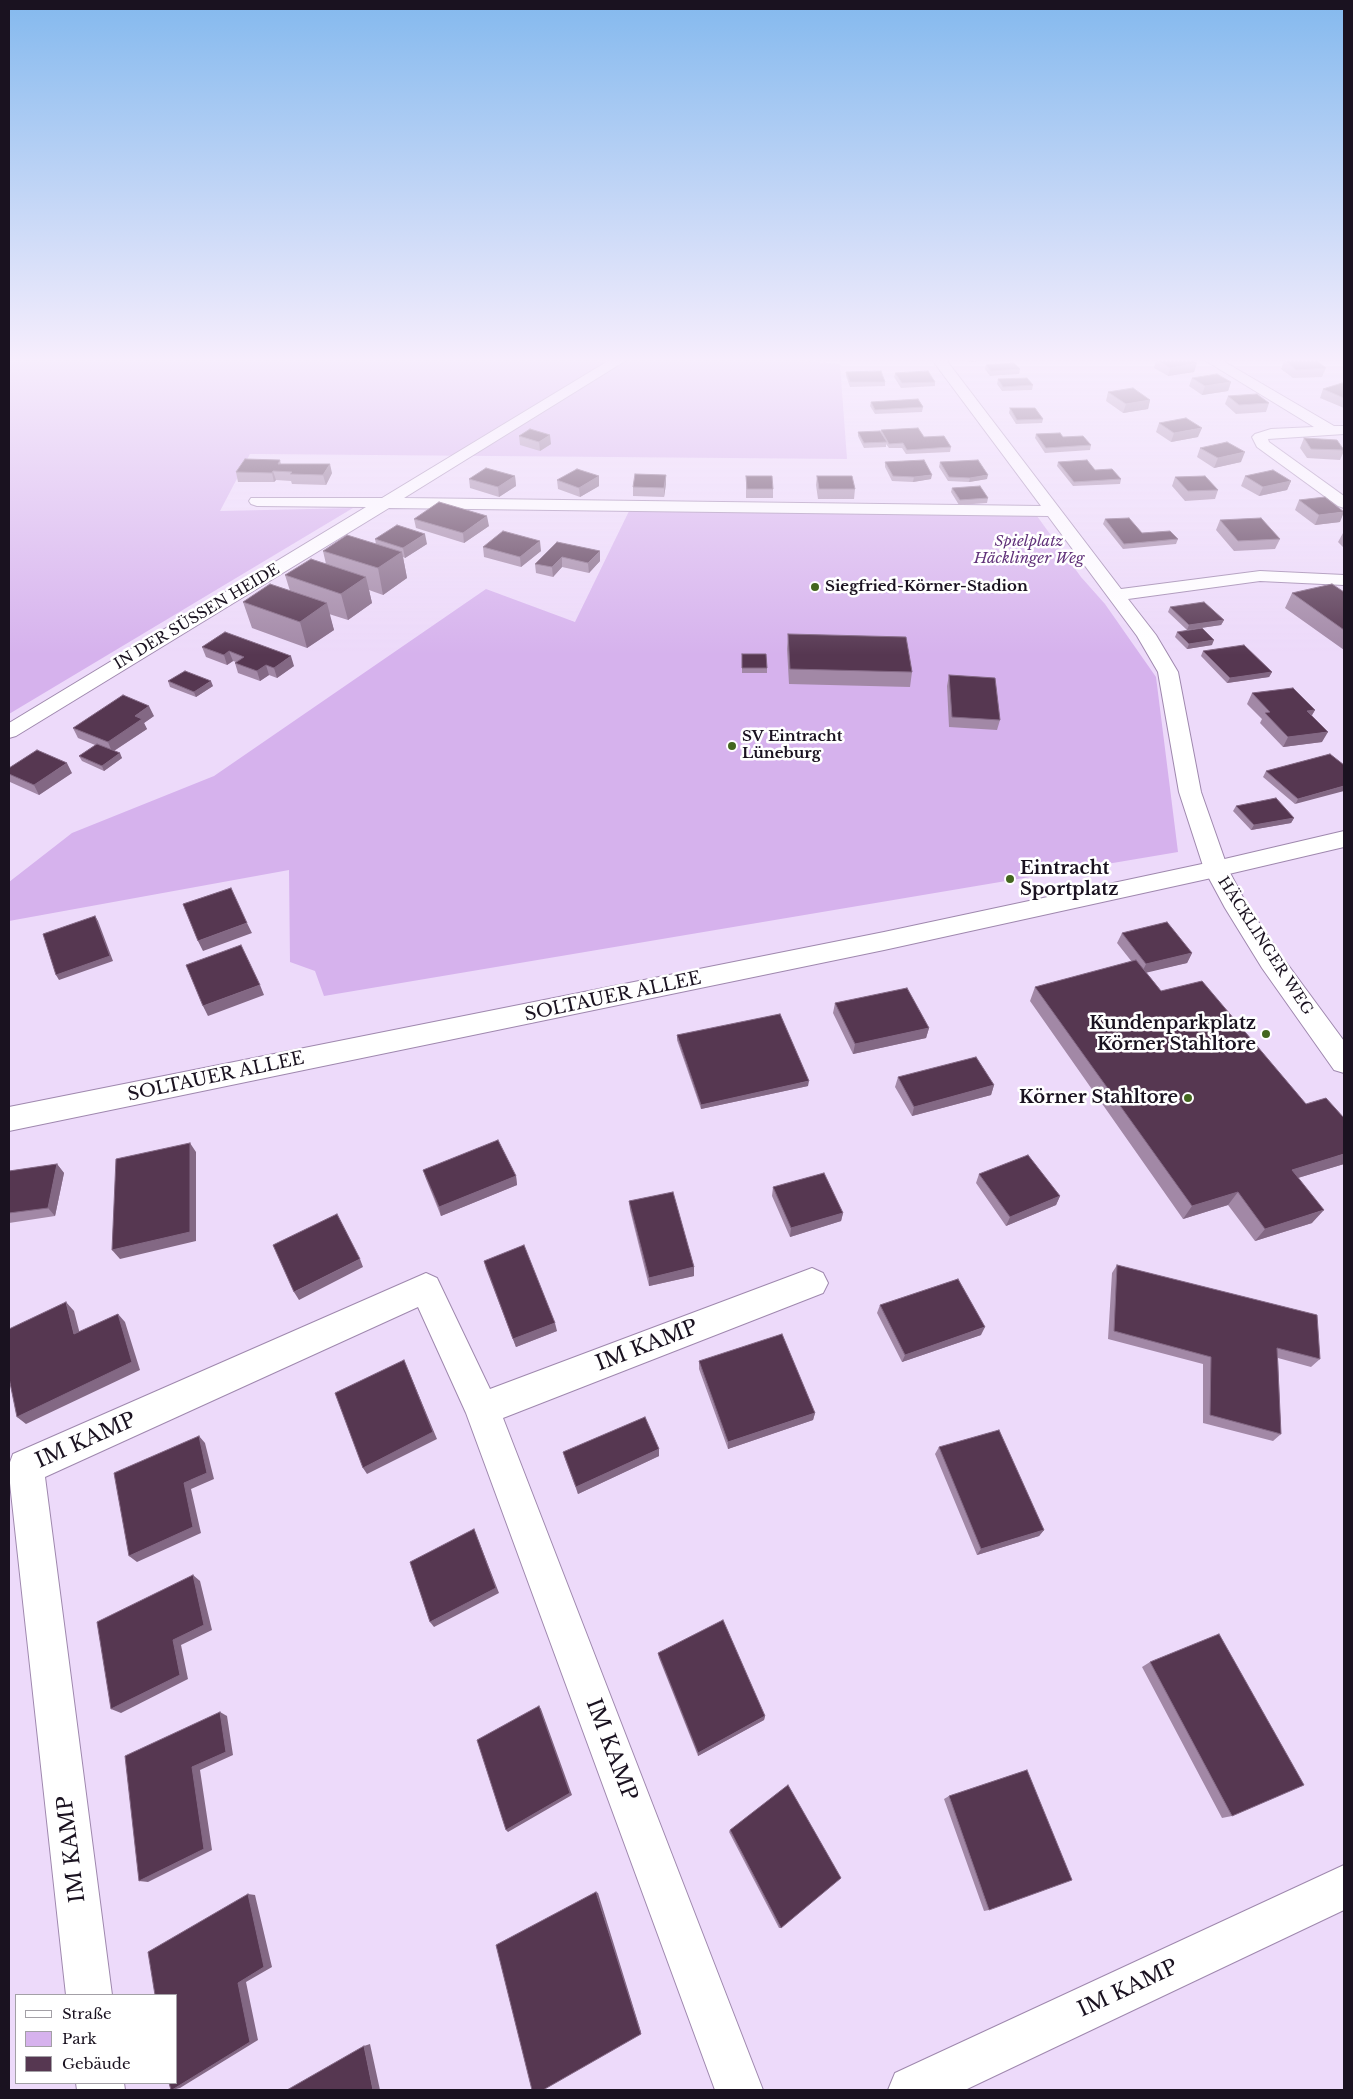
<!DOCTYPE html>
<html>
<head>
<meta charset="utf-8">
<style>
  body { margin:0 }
  #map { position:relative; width:1353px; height:2099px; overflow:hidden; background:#eddafa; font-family:"Libre Baskerville",serif }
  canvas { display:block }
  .frame { position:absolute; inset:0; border:10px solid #1a1220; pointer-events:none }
  .legend { position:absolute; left:15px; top:1994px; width:162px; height:90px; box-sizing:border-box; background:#fff; border:1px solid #a3a0a6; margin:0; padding:6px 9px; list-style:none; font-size:15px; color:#1a1220 }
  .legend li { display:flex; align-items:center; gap:10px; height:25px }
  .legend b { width:25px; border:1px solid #a3a0a6 }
</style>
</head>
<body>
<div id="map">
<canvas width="1353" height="2099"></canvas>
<div class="frame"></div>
<ul class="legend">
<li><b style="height:6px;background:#fff"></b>Straße</li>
<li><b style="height:14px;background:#d6b2ed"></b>Park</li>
<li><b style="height:14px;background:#563751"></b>Gebäude</li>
</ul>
</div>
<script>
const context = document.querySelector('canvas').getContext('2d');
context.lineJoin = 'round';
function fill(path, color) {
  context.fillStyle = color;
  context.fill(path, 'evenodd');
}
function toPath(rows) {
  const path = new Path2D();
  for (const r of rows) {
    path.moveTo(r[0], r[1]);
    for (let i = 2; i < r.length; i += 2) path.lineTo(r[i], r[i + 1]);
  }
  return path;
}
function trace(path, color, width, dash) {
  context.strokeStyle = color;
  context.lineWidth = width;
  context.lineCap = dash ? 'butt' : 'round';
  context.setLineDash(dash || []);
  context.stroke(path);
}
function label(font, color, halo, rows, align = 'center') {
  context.font = font + ' "Libre Baskerville",serif';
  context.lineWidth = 5;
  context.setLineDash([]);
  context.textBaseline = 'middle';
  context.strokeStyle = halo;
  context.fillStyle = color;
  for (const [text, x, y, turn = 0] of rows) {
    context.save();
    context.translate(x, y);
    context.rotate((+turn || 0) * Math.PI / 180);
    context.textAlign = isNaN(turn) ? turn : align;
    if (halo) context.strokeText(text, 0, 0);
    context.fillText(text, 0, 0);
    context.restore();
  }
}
fill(toPath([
  [9,361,806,361,840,364,847,459,250,454,220,511,353,508,9,714],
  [630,509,1037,516,1081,577,1105,604,1156,677,1178,852,324,996,315,971,290,962,289,870,9,921,9,882,72,833,214,776,486,589,575,622]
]), '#d6b2ed');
const minor = toPath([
  [608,361,625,361,404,498,1041,506,933,361,947,361,1121,589,1260,571,1344,575,1344,585,1260,581,1128,599,1156,635,1178,672,1201,792,1228,869,1247,905,1280,954,1344,1041,1344,1073,1334,1070,1262,968,1225,908,1204,869,1179,792,1158,672,1137,636,1048,516,389,508,16,736,9,738,9,723,366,507,257,506,251,504,249,501,251,498,382,498,608,361],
  [1206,361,1223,361,1334,426,1344,426,1344,434,1268,439,1269,442,1344,496,1344,508,1338,506,1257,447,1252,437,1255,434,1271,429,1314,427,1206,361],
  [812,1268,823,1273,828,1283,823,1293,503,1418,763,2090,715,2090,466,1413,418,1307,45,1477,112,1995,66,1995,9,1474,9,1465,13,1454,426,1273,437,1278,490,1389,812,1268],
  [1344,1865,1344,1910,965,2090,888,2090,895,2073,1344,1865],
  [76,2083,124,2083,125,2090,77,2090,76,2083]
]);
const tertiary = toPath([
  [1344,831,1344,847,1216,877,884,950,9,1131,9,1107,884,932,1216,861,1344,831]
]);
trace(minor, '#9f88ae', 2);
trace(tertiary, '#9f88ae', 2);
fill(minor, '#fff');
fill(tertiary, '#fff');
fill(toPath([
  [965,361,987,361,966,362],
  [1156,361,1193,361,1194,372,1168,376,1154,368],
  [1284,361,1317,361,1326,368,1322,377,1293,378,1281,369],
  [986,365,1020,369,1019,374,990,376,985,369],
  [846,372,885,382,885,386,850,387,846,376],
  [895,373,935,382,935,386,901,388,894,377],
  [1192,378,1231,382,1228,391,1202,395,1189,386],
  [998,379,1033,385,1032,390,1002,391,997,384],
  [1344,384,1344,408,1320,398,1323,389],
  [1108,392,1150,400,1148,409,1123,413,1106,401],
  [1228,396,1269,403,1266,412,1236,414,1225,404],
  [871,402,923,407,922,412,875,414,870,406],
  [1010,408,1043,419,1042,423,1016,424,1009,413],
  [1159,423,1198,437,1171,442,1156,432],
  [881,430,924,437,951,447,950,452,906,454,902,448,889,448,886,444,886,447,864,448,858,436,858,432,881,432],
  [1036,434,1091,445,1090,450,1045,453,1035,438],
  [519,436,551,444,540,451,520,445],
  [1304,438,1344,450,1344,451,1340,460,1307,458,1300,448],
  [1200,448,1241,462,1214,468,1197,457],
  [280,460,281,464,332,473,326,485,292,484,291,481,276,480,274,482,238,482,236,472],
  [885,462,931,479,913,482,892,481,885,467],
  [940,462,987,479,969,482,948,481,939,467],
  [1058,462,1095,470,1121,479,1120,484,1073,486,1057,466],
  [666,475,666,484,664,497,633,496,633,487],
  [515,476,516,486,499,497,470,488,469,479],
  [599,476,599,486,580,497,558,489,557,480],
  [746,476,773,489,773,498,746,498],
  [817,476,855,489,854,499,818,499,816,485],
  [1245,476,1291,481,1287,490,1259,496,1241,486],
  [1175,477,1218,490,1215,499,1185,501,1172,486],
  [952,488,988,498,987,503,959,505,951,492],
  [1299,500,1340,522,1315,525,1295,510],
  [414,519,489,526,464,543,416,528],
  [1105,519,1142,533,1178,539,1176,544,1123,549,1103,524],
  [1220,520,1280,539,1275,549,1234,551,1216,530],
  [1343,533,1344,533,1344,548,1338,542],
  [375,539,427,544,405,558,403,557,407,578,383,595,369,590,372,603,348,620,329,614,334,630,307,648,252,628,243,602,290,591,285,575,326,564,323,551,376,544],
  [557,542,600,551,600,561,589,573,562,567,553,577,536,573,535,564],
  [483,547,541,551,521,567,484,557],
  [1344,592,1344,650,1285,608,1292,593],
  [1170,607,1224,620,1221,625,1187,630,1168,612],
  [225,632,294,666,277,678,269,675,260,681,238,673,235,663,236,662,233,661,227,665,206,657,202,647],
  [1177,632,1212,645,1187,649,1175,637],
  [788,634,912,672,910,687,789,684,787,649],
  [1203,651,1272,672,1269,677,1227,683,1201,656],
  [742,654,767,668,767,673,742,673],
  [949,675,1000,720,997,730,949,727,947,686],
  [168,681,213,686,196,697,170,687],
  [1252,693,1315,710,1312,715,1322,742,1283,747,1260,723,1262,719,1247,704],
  [154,716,144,723,147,729,114,751,122,758,104,771,82,761,79,756,95,745,78,738,73,728],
  [1330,754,1295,804,1263,777,1266,771],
  [9,768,72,773,39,795,10,782,9,780],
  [1236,806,1294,818,1291,823,1251,830,1233,811],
  [1122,933,1192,953,1187,963,1146,972,1161,991,1344,1164,1298,1178,1312,1223,1255,1241,1228,1205,1183,1219,1030,1001,1035,987,1132,962,1117,943],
  [835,1003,929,1028,926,1038,853,1054,833,1013],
  [677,1035,808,1086,701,1109,677,1040],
  [898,1077,994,1085,991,1095,912,1116,895,1087],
  [57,1164,64,1173,55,1216,9,1223,9,1171],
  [423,1170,516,1176,517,1185,441,1216,426,1179],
  [979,1174,1060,1196,1056,1205,1006,1226,976,1183],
  [773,1187,843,1213,841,1221,790,1237,772,1196],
  [629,1201,694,1267,694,1276,649,1286,630,1210],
  [484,1261,557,1331,516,1347,486,1269],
  [1117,1265,1320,1359,1311,1367,1278,1358,1281,1434,1273,1441,1203,1423,1203,1364,1108,1339,1112,1273],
  [880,1305,981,1335,902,1362,877,1313],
  [699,1361,815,1413,813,1420,728,1449,699,1369],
  [939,1447,1044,1530,1039,1536,977,1555,935,1454],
  [659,1449,659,1456,578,1494,565,1459,563,1452],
  [658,1653,765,1716,764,1720,698,1756,659,1658],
  [1150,1662,1232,1816,1222,1818,1142,1667],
  [949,1796,989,1910,984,1911,944,1799],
  [730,1830,781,1928,779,1928,729,1832]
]), '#a288a6');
fill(toPath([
  [1197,363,1194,372,1168,376,1170,368],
  [1231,382,1228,391,1202,395,1205,386],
  [1150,400,1148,409,1123,413,1126,404],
  [1202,428,1198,437,1171,442,1174,433],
  [550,435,551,444,540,451,539,442],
  [1245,452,1241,462,1214,468,1218,458],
  [330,464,332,473,326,485,323,475],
  [273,471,276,480,274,482,272,473],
  [666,475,666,484,664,497,664,488],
  [932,475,931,479,913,482,914,477],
  [988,475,987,479,969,482,970,478],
  [515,476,516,486,499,497,498,487],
  [599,476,599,486,580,497,579,488],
  [1291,481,1287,490,1259,496,1263,487],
  [1344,512,1340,522,1315,525,1319,515],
  [487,516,489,526,464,543,463,533],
  [425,534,427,544,405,558,403,548],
  [540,541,541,551,521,567,520,557],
  [600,551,600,561,589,573,588,563],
  [402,552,407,578,383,595,378,568],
  [562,557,562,567,553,577,552,567],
  [366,577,372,603,348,620,341,594],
  [327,603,334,630,307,648,300,622],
  [1224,620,1221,625,1187,630,1189,625],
  [1214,640,1212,645,1187,649,1189,644],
  [229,651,233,661,227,665,224,655],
  [291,656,294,666,277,678,274,668],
  [266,665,269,675,260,681,257,671],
  [1272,672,1269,677,1227,683,1230,678],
  [211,681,213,686,196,697,194,692],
  [149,706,154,716,144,723,147,729,112,752,108,742,135,716],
  [1315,710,1309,720,1307,711],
  [1328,732,1322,742,1283,747,1288,737],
  [120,753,122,758,104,771,102,766],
  [67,763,72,773,39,795,34,785],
  [1344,786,1344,791,1295,804,1298,799],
  [1294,818,1291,823,1251,830,1254,825],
  [95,916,98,921,113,961,59,980,56,975],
  [247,923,252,933,203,951,198,941],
  [1192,953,1187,963,1141,974,1146,964],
  [260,985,264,995,208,1016,203,1006],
  [929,1028,926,1038,853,1054,855,1044],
  [809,1081,808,1086,701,1109,701,1105],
  [994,1085,991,1095,912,1116,914,1107],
  [190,1143,196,1152,196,1241,120,1259,112,1250],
  [1344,1154,1344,1164,1281,1183,1292,1170],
  [57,1164,64,1173,55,1216,48,1208],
  [516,1176,517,1185,441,1216,439,1207],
  [1238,1192,1228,1205,1183,1219,1192,1206],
  [1060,1196,1056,1205,1006,1226,1010,1217],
  [1324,1210,1312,1223,1255,1241,1265,1229],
  [843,1213,841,1221,790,1237,791,1228],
  [360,1259,363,1267,299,1300,294,1292],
  [694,1267,694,1276,649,1286,649,1278],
  [66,1302,74,1311,82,1342,74,1334],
  [118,1314,125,1322,140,1370,26,1424,17,1417],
  [555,1323,557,1331,516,1347,513,1339],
  [985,1327,981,1335,902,1362,905,1355],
  [404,1360,437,1439,367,1474,363,1468],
  [815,1413,813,1420,728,1449,728,1442],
  [199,1436,205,1443,214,1479,191,1489,201,1533,137,1562,129,1556,184,1483],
  [659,1449,659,1456,578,1494,576,1487],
  [474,1529,499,1593,434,1627,430,1622],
  [1044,1530,1039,1536,977,1555,981,1549],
  [193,1575,200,1581,212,1630,181,1645,188,1679,121,1713,111,1709,173,1640],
  [539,1706,541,1709,572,1795,508,1832,506,1830],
  [220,1712,227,1716,233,1755,200,1770,212,1850,148,1882,139,1881,192,1767],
  [765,1716,764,1720,698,1756,698,1753],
  [596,1892,598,1893,641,2032,641,2034],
  [248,1894,255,1895,272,1967,246,1982,258,2040,180,2088,172,2090,238,1983],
  [370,2044,380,2090,373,2090,364,2046]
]), '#836884');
const building = toPath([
  [1159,361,1193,361,1197,363,1170,368,1159,361],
  [1286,361,1317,361,1326,368,1296,370,1286,361],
  [1014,363,1020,369,991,371,986,365,1014,363],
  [881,371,885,382,850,382,846,372,881,371],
  [928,371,935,382,902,383,895,373,928,371],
  [1217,374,1231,382,1205,386,1192,378,1217,374],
  [1027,378,1033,385,1003,387,998,379,1027,378],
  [1342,383,1344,384,1344,398,1323,389,1342,383],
  [1133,388,1150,400,1126,404,1108,392,1133,388],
  [1257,394,1269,403,1239,405,1228,396,1257,394],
  [918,399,923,407,875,410,871,402,918,399],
  [1010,408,1035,408,1043,419,1017,420,1010,408],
  [1186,418,1202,428,1174,433,1159,423,1186,418],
  [918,428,924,437,944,436,951,447,907,450,903,443,889,444,881,430,918,428],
  [530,429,550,435,539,442,519,436,530,429],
  [880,431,887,442,864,443,858,432,880,431],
  [1060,433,1063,437,1083,436,1091,445,1046,448,1036,434,1060,433],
  [1304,438,1337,440,1344,450,1311,449,1304,438],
  [1227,442,1245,452,1218,458,1200,448,1227,442],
  [245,459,280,460,278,464,330,464,323,475,290,474,292,472,273,471,272,473,236,472,245,459],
  [924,460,932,475,914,477,893,476,885,462,924,460],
  [978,460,988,475,970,478,949,477,940,462,978,460],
  [1087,460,1095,470,1112,469,1121,479,1074,482,1058,462,1087,460],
  [486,468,515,476,498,487,469,479,486,468],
  [577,469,599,476,579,488,557,480,577,469],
  [1273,470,1291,481,1263,487,1245,476,1273,470],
  [635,474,666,475,664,488,633,487,635,474],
  [746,476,772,476,773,489,747,489,746,476],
  [817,476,852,476,855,489,819,489,817,476],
  [1205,476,1218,490,1188,491,1175,477,1205,476],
  [980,486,988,498,960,500,952,488,980,486],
  [1325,497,1344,512,1319,515,1299,500,1325,497],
  [439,502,487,516,463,533,414,519,439,502],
  [1129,518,1142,533,1170,531,1178,539,1124,544,1105,519,1129,518],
  [1261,518,1280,539,1238,541,1220,520,1261,518],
  [397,525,425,534,403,548,375,539,397,525],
  [503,531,540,541,520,557,483,547,503,531],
  [347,535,402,552,378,568,323,551,347,535],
  [557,542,600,551,588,563,562,557,552,567,535,564,557,542],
  [311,559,366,577,341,594,285,575,311,559],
  [270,584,327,603,300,622,243,602,270,584],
  [1332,584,1344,592,1344,630,1292,593,1332,584],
  [1204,602,1224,620,1189,625,1170,607,1204,602],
  [1202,628,1214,640,1189,644,1177,632,1202,628],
  [225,632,291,656,274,668,266,665,257,671,235,663,244,657,229,651,224,655,202,647,225,632],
  [788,634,906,637,912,672,790,669,788,634],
  [1244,645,1272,672,1230,678,1203,651,1244,645],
  [742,654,766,654,767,668,742,668,742,654],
  [185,671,211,681,194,692,168,681,185,671],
  [949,675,995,678,1000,720,952,717,949,675],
  [1293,688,1315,710,1307,711,1328,732,1288,737,1265,713,1270,712,1252,693,1293,688],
  [123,695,149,706,135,716,142,719,108,742,73,728,123,695],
  [97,744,120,753,102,766,79,756,97,744],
  [37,750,67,763,34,785,9,774,9,768,37,750],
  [1330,754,1344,765,1344,786,1298,799,1266,771,1330,754],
  [1276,798,1294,818,1254,825,1236,806,1276,798],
  [231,888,247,923,198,941,183,904,231,888],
  [95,916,110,956,56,975,43,934,95,916],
  [1167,922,1192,953,1146,964,1122,933,1167,922],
  [241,945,260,985,203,1006,186,965,241,945],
  [1136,960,1161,991,1202,981,1306,1104,1326,1098,1344,1118,1344,1154,1292,1170,1324,1210,1265,1229,1238,1192,1192,1206,1035,987,1136,960],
  [907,988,929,1028,855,1044,835,1003,907,988],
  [780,1014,809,1081,701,1105,677,1035,780,1014],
  [976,1057,994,1085,914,1107,898,1077,976,1057],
  [498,1140,516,1176,439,1207,423,1170,498,1140],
  [190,1143,190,1232,112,1250,116,1159,190,1143],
  [1028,1155,1060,1196,1010,1217,979,1174,1028,1155],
  [57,1164,48,1208,9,1213,9,1171,57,1164],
  [824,1173,843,1213,791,1228,773,1187,824,1173],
  [673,1192,694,1267,649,1278,629,1201,673,1192],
  [337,1214,360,1259,294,1292,273,1245,337,1214],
  [524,1245,555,1323,513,1339,484,1261,524,1245],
  [1117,1265,1317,1315,1320,1359,1277,1348,1281,1434,1210,1415,1211,1357,1114,1331,1117,1265],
  [958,1279,985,1327,905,1355,880,1305,958,1279],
  [66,1302,74,1334,118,1314,132,1362,17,1417,9,1378,9,1329,66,1302],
  [782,1334,815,1413,728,1442,699,1361,782,1334],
  [404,1360,433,1432,363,1468,335,1393,404,1360],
  [645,1417,659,1449,576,1487,563,1452,645,1417],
  [999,1430,1044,1530,981,1549,939,1447,999,1430],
  [199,1436,207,1473,184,1483,193,1527,129,1556,114,1473,199,1436],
  [474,1529,496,1588,430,1622,410,1562,474,1529],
  [193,1575,204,1625,173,1640,180,1675,111,1709,97,1622,193,1575],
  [723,1620,765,1716,698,1753,658,1653,723,1620],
  [1219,1634,1304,1785,1232,1816,1150,1662,1219,1634],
  [539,1706,570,1793,506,1830,477,1740,539,1706],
  [220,1712,226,1752,192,1767,204,1849,139,1881,125,1756,220,1712],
  [1027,1770,1072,1880,989,1910,949,1796,1027,1770],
  [788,1785,841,1878,781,1928,730,1830,788,1785],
  [596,1892,641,2034,543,2090,532,2090,496,1945,596,1892],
  [248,1894,264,1967,238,1983,250,2042,172,2090,171,2090,169,2083,176,2083,176,1995,155,1995,148,1952,248,1894],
  [364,2046,373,2090,287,2090,364,2046]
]);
fill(building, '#563751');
trace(building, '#836884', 1);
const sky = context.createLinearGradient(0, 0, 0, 655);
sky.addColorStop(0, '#84b9ee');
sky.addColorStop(0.55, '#f7eefd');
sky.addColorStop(1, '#f7eefd00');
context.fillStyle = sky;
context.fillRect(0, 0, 1353, 655);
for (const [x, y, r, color] of [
  [815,587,5,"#43661e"],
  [732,746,5,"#43661e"],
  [1010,879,5,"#43661e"],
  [1266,1034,5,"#43661e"],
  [1188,1098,5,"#43661e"]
]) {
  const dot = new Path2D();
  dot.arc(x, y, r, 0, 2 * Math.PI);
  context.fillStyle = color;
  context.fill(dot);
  trace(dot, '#fff', 2);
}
label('italic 15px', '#61327a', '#fff', [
  ["Spielplatz",1029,542],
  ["Häcklinger Weg",1029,559]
]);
label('bold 15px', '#1a1220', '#fff', [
  ["Siegfried-Körner-Stadion",825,587],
  ["SV Eintracht",742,737],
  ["Lüneburg",742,754]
], 'left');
label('15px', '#1a1220', '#fff', [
  ["IN DER SÜSSEN HEIDE",197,617,-31],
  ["HÄCKLINGER WEG",1265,946,57]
]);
label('bold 18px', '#1a1220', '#fff', [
  ["Eintracht",1020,869,"left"],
  ["Sportplatz",1020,890,"left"],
  ["Kundenparkplatz",1256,1024],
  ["Körner Stahltore",1256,1045],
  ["Körner Stahltore",1178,1098]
], 'right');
label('18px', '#1a1220', '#fff', [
  ["SOLTAUER ALLEE",613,997,-12],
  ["SOLTAUER ALLEE",216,1077,-12]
]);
label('21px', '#1a1220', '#fff', [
  ["IM KAMP",647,1346,-21],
  ["IM KAMP",86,1441,-24],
  ["IM KAMP",611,1750,69],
  ["IM KAMP",72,1849,-97],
  ["IM KAMP",1128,1989,-25]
]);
</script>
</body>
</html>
